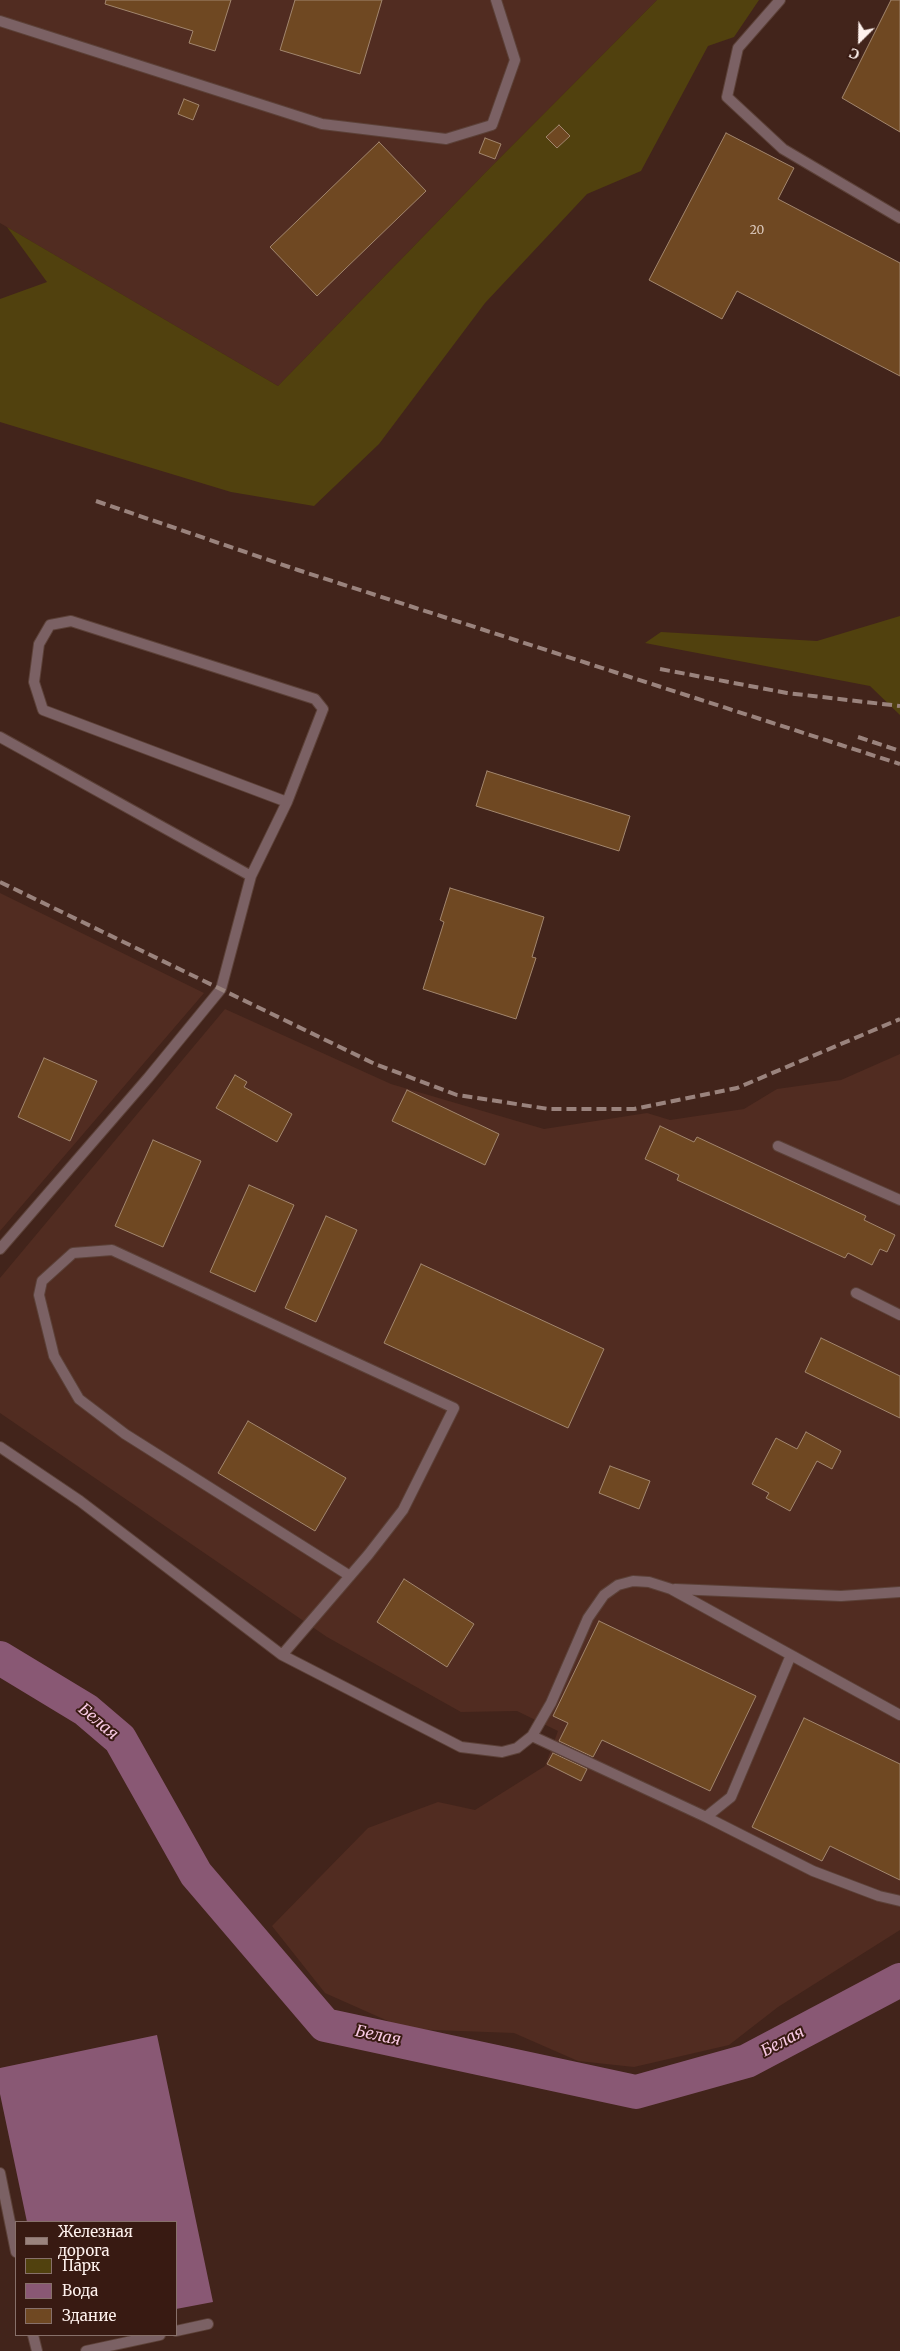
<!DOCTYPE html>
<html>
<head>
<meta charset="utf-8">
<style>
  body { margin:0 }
  #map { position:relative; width:900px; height:2351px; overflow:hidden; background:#42241b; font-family:Merriweather,serif }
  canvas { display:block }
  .legend { position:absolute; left:15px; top:2221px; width:162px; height:115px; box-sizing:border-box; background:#381a12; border:1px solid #87706a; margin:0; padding:6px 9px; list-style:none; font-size:15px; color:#fef1ed }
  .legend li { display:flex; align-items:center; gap:10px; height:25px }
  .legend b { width:25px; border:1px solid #87706a }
  .north { position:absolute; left:835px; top:15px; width:50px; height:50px; -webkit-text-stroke:4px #381a12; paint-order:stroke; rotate:203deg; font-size:14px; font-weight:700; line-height:20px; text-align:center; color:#fef1ed }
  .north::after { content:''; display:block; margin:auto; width:18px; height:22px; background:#fef1ed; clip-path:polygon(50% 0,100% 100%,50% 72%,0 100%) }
</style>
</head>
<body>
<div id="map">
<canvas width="900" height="2351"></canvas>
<ul class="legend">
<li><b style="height:6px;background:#9a837d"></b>Железная дорога</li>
<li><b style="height:14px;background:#51410e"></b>Парк</li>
<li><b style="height:14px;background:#895874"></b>Вода</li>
<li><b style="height:14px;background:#6f4822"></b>Здание</li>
</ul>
<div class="north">С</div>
</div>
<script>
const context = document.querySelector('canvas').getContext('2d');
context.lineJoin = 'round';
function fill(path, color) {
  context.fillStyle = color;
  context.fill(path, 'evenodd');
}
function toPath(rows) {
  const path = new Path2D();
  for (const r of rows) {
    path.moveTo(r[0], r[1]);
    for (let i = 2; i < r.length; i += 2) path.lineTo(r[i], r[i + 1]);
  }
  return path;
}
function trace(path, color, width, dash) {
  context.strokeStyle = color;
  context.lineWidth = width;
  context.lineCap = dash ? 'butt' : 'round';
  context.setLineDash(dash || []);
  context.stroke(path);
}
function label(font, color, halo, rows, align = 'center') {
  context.font = font + ' Merriweather,serif';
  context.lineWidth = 4;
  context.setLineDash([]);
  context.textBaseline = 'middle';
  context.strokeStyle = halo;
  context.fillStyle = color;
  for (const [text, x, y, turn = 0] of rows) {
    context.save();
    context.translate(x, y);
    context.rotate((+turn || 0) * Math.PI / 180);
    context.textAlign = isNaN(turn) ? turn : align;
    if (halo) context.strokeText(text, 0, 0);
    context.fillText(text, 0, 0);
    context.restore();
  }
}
fill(toPath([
  [0,0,657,0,484,174,278,386,0,223],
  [0,893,204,993,0,1231],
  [225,1009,391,1084,544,1129,647,1113,670,1120,744,1109,777,1089,841,1080,900,1054,900,1930,778,2007,729,2045,634,2067,578,2061,514,2033,406,2029,325,1993,272,1926,368,1828,438,1802,475,1810,545,1766,558,1731,517,1711,461,1712,327,1637,0,1413,0,1278]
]), '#512c21');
fill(toPath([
  [657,0,759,0,734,37,708,46,641,171,587,194,485,303,379,444,314,506,231,492,0,422,0,299,47,282,7,227,278,386,484,174],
  [900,616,900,715,870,686,645,643,661,632,817,641]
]), '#51410e');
fill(toPath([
  [157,2035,213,2302,176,2309,176,2222,27,2222,0,2094,0,2068]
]), '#895874');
trace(toPath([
  [0,1658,86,1710,120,1739,196,1874,325,2025,636,2092,747,2061,900,1980]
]), '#895874', 34);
const building = toPath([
  [106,0,231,0,215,51,189,43,193,31,105,4,106,0],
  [295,0,382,0,360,74,280,50,295,0],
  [891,0,900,0,900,132,842,98,891,0],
  [184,99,199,105,193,120,178,114,184,99],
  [559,125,570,136,557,148,546,137,559,125],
  [726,133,794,168,778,199,900,263,900,376,737,291,722,319,649,280,726,133],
  [485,138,501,144,495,159,479,153,485,138],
  [379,142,426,191,317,296,270,247,379,142],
  [487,771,630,816,619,851,476,806,487,771],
  [450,888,544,917,532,957,536,958,516,1019,423,989,444,922,440,920,450,888],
  [44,1058,97,1081,70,1141,18,1117,44,1058],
  [235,1075,247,1082,244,1087,292,1114,277,1142,216,1108,235,1075],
  [407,1090,499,1134,485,1165,392,1121,407,1090],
  [660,1126,694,1142,697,1137,866,1216,864,1220,895,1235,887,1252,880,1249,872,1265,848,1253,845,1258,677,1180,679,1175,645,1159,660,1126],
  [153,1140,201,1161,163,1247,115,1226,153,1140],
  [249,1185,294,1205,255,1292,210,1272,249,1185],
  [326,1216,357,1230,316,1322,285,1308,326,1216],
  [421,1264,604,1349,568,1428,384,1343,421,1264],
  [821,1338,900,1376,900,1418,805,1372,821,1338],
  [248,1421,346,1478,315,1531,218,1473,248,1421],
  [806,1432,841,1451,832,1469,817,1461,790,1511,766,1498,769,1493,752,1484,776,1438,797,1449,806,1432],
  [610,1466,650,1481,639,1509,599,1493,610,1466],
  [404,1579,474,1624,447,1667,377,1622,404,1579],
  [599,1621,756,1696,710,1791,602,1740,593,1757,559,1741,568,1723,553,1716,599,1621],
  [804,1718,900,1764,900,1880,830,1846,822,1861,752,1827,804,1718],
  [553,1753,587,1769,581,1781,547,1764,553,1753]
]);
fill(building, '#6f4822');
trace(building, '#a2866e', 1);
const lane = toPath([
  [780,0,738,48,727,97,783,149,900,218],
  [0,21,322,124,446,139,492,125,515,60,496,0],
  [0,737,251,876],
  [778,1146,900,1200],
  [0,1249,148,1078,221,989,251,876,287,802,323,709,315,699,71,621,50,625,39,644,34,682,43,710,287,802],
  [856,1293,900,1315],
  [0,1447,80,1501,282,1655,461,1747,502,1752,517,1748,532,1736,551,1703,588,1618,604,1595,618,1585,633,1581,649,1582,671,1589,900,1715],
  [675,1589,841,1596,900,1592],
  [282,1655,368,1555,403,1510,454,1408,112,1250,73,1253,42,1281,39,1295,54,1356,79,1399,125,1434,350,1576],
  [532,1736,706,1817,731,1797,791,1655],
  [706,1817,813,1871,879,1896,900,1901],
  [0,2173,16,2252],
  [176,2331,208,2324],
  [33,2335,37,2351],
  [86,2351,160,2335]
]);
trace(lane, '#5c4138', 12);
trace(lane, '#7b6164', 10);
trace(toPath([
  [96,501,298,570,900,764],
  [660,669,787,693,900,706],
  [858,737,900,751],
  [0,882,375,1064,457,1095,549,1109,634,1109,737,1088,900,1019]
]), '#9a837d', 4, [10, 5]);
label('12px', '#dac7ba', null, [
  ["20",757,231]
]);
label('italic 16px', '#f8c9e3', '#381a12', [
  ["Белая",98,1722,40],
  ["Белая",378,2036,12],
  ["Белая",783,2042,-28]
]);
</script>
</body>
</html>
